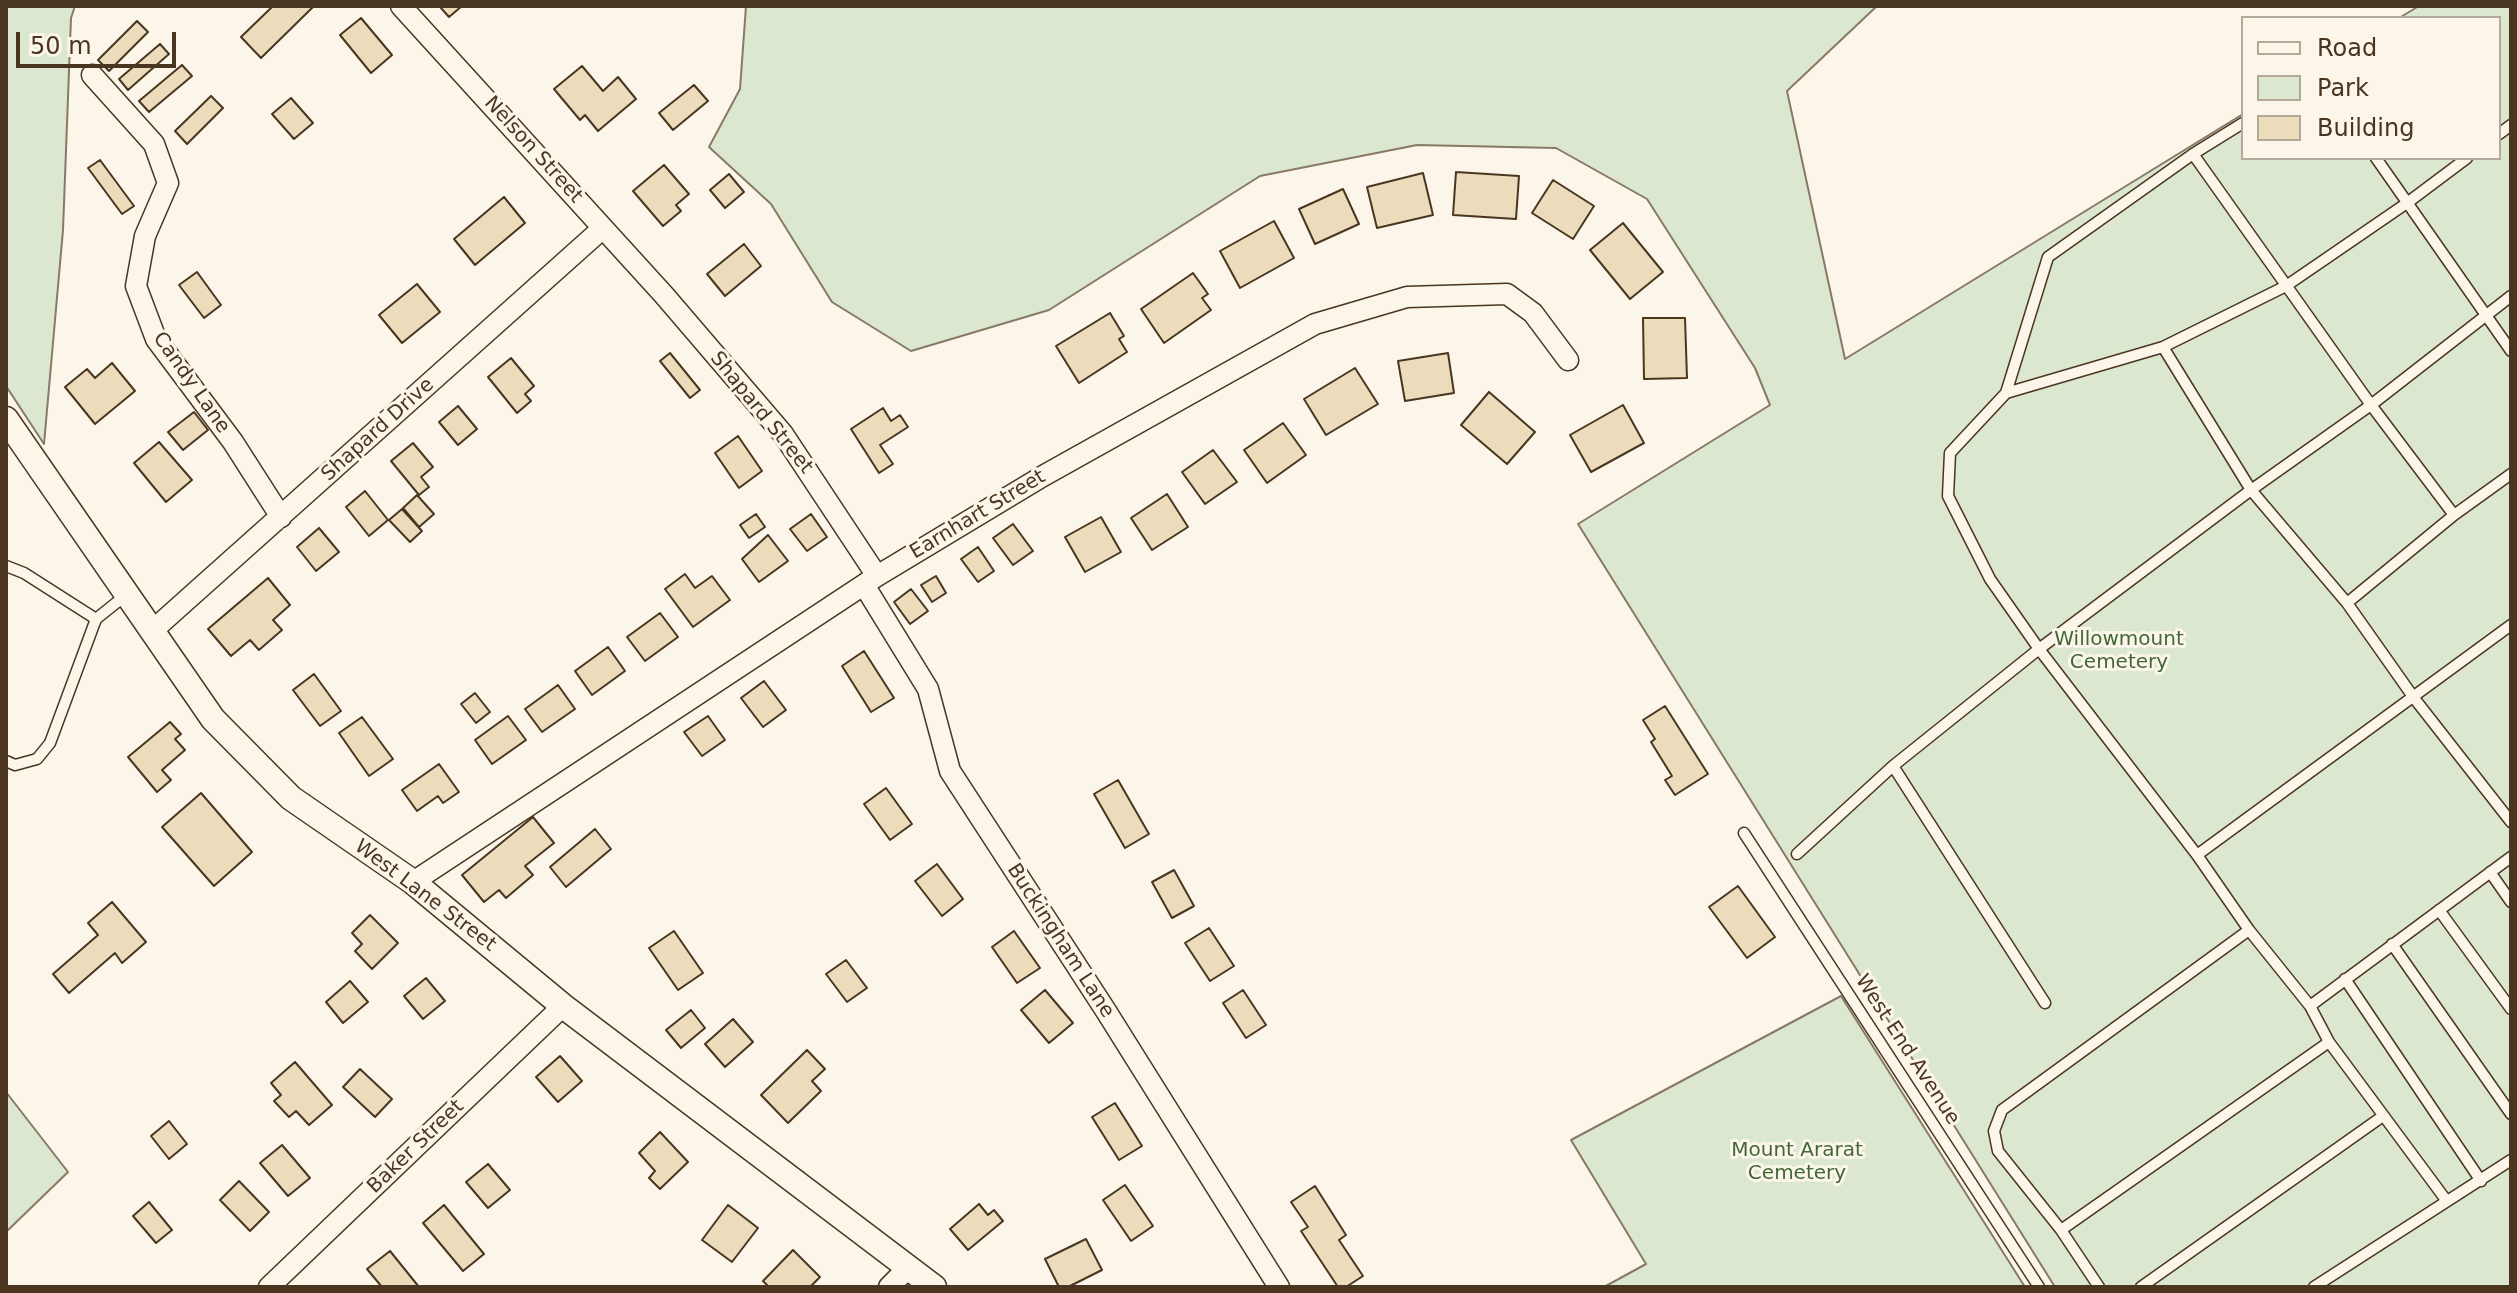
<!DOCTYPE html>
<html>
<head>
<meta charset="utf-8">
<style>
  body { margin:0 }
  #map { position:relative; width:2517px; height:1293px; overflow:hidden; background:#fbf6e9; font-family:"DejaVu Sans",sans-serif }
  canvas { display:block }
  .frame { position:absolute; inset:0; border:8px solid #4a3520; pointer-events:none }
  .legend { position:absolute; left:2241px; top:16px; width:260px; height:144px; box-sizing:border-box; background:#fbf6e9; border:2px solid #b4a999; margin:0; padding:10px 14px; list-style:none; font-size:24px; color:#4a3520 }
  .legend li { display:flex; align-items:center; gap:16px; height:40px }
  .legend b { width:40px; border:2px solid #b4a999 }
  .scale { position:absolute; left:16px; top:32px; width:160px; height:36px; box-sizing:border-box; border:4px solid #4a3520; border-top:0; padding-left:10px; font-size:24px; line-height:28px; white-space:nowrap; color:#4a3520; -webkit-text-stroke:6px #fbf6e9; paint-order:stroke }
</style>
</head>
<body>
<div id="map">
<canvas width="2517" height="1293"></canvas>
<div class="frame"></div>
<ul class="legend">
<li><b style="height:10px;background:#fbf6e9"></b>Road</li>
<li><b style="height:22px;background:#dce7d0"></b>Park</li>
<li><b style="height:22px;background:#ecdcbc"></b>Building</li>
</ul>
<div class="scale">50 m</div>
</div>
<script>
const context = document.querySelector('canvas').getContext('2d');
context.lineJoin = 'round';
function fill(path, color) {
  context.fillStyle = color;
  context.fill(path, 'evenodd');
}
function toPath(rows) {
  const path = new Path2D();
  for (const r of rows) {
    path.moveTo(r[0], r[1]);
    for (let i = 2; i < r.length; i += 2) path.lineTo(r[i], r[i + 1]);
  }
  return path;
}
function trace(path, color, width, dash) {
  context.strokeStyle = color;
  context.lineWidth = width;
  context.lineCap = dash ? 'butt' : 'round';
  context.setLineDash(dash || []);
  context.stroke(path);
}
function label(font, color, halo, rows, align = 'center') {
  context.font = font + ' "DejaVu Sans",sans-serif';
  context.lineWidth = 6;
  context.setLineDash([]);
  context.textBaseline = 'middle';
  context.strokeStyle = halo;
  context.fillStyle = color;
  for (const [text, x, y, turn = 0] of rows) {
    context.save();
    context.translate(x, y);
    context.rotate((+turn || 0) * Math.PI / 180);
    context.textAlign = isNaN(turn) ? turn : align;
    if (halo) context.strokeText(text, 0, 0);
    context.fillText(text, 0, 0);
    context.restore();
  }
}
const green = toPath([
  [6,6,75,6,71,18,63,230,44,444,6,386,6,6],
  [746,6,1877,6,1787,91,1845,359,2243,114,2243,158,2499,158,2499,18,2399,18,2419,6,2511,6,2511,1287,2055,1287,1578,524,1770,405,1755,368,1647,199,1556,148,1417,145,1260,176,1049,310,911,351,832,302,771,204,709,147,740,89,746,6],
  [1841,996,2025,1287,1604,1287,1646,1264,1571,1140,1841,996],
  [6,1092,68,1172,6,1232,6,1092]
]);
fill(green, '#dce7d0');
trace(green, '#887966', 2);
const building = toPath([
  [273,6,314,6,261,58,241,37,273,6],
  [443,6,462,6,449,17,441,8,443,6],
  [361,18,392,55,371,73,340,35,361,18],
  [137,21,148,32,109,71,98,60,137,21],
  [160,44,169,54,128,90,119,79,160,44],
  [182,65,192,76,149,112,139,101,182,65],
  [582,66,603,91,618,77,636,99,598,131,585,115,580,120,554,89,582,66],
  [694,85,708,101,673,130,659,113,694,85],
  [211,96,223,108,187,144,175,131,211,96],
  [291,98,313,123,294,139,272,114,291,98],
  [100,160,134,206,122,214,88,168,100,160],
  [664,165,689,194,676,205,681,211,663,226,633,191,664,165],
  [1456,172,1519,176,1516,219,1453,215,1456,172],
  [1423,173,1433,215,1377,228,1367,187,1423,173],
  [729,174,744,192,725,208,710,190,729,174],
  [1553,180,1594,206,1573,239,1532,213,1553,180],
  [1343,189,1359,224,1315,244,1299,209,1343,189],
  [504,197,525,223,475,265,454,239,504,197],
  [1274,221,1294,258,1240,288,1220,251,1274,221],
  [1623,223,1663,272,1630,299,1590,250,1623,223],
  [744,244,761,266,725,296,707,274,744,244],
  [197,272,221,305,204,318,179,285,197,272],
  [1193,273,1208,294,1202,298,1211,310,1164,343,1141,309,1193,273],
  [417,284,440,312,402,343,379,315,417,284],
  [1110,313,1124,336,1119,339,1127,352,1079,383,1056,346,1110,313],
  [1643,318,1685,318,1687,378,1644,379,1643,318],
  [670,353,700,390,690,398,660,361,670,353],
  [1448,353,1454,393,1405,401,1398,361,1448,353],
  [511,358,534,386,525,394,531,401,517,413,488,377,511,358],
  [112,363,135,391,95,424,65,387,87,369,95,378,112,363],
  [1355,368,1378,404,1326,435,1304,399,1355,368],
  [1489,392,1535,432,1507,464,1461,425,1489,392],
  [1623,405,1644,443,1591,472,1570,435,1623,405],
  [458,406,477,429,458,445,439,422,458,406],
  [883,408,891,421,900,415,908,427,880,445,893,464,879,473,851,429,883,408],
  [194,412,208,430,183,450,168,432,194,412],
  [1283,423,1306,455,1267,483,1244,450,1283,423],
  [738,436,762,471,739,488,715,453,738,436],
  [159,442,192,480,166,502,134,463,159,442],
  [413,443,433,467,421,477,429,487,419,495,391,461,413,443],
  [1213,450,1237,482,1205,504,1182,472,1213,450],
  [365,491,388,520,369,536,346,507,365,491],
  [1167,494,1188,527,1152,550,1131,518,1167,494],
  [417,495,434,514,419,527,403,508,417,495],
  [402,509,422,531,410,542,389,520,402,509],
  [756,514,765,527,749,538,740,525,756,514],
  [811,514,827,537,807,551,790,529,811,514],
  [1101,517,1121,552,1085,572,1065,537,1101,517],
  [1013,524,1033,551,1013,565,993,538,1013,524],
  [319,528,339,552,316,571,297,547,319,528],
  [768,535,788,561,759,582,742,559,768,535],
  [978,547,994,571,978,582,961,559,978,547],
  [685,574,695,588,712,576,730,600,693,627,665,589,685,574],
  [936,576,946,593,932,602,921,585,936,576],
  [268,578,290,605,273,620,282,630,259,650,250,640,231,656,208,629,268,578],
  [911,589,928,611,910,624,894,602,911,589],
  [660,613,678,637,645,661,627,637,660,613],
  [608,647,625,671,592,695,575,671,608,647],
  [864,651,894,698,871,712,842,666,864,651],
  [314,674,341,711,320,726,293,690,314,674],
  [764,681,786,710,763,727,741,698,764,681],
  [558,685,575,709,542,732,525,709,558,685],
  [475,693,490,712,476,723,461,704,475,693],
  [1665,706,1708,774,1675,795,1665,780,1672,776,1651,742,1655,739,1643,720,1665,706],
  [508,716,526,740,492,764,475,740,508,716],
  [708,716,725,740,702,756,684,732,708,716],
  [362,717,393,759,369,776,339,733,362,717],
  [170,722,181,734,175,739,185,750,162,770,171,780,157,792,128,757,170,722],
  [439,764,459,792,443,803,438,796,417,811,402,790,439,764],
  [1118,780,1149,834,1125,848,1094,794,1118,780],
  [886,788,912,824,890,840,864,804,886,788],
  [201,793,252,852,214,886,162,827,201,793],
  [533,817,554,843,525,866,533,875,506,898,499,890,484,902,462,875,533,817],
  [595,829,611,849,566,887,550,867,595,829],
  [937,864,963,899,942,916,915,881,937,864],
  [1174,870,1194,906,1172,918,1152,882,1174,870],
  [1738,886,1775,937,1747,958,1709,907,1738,886],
  [112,902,146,942,122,963,115,953,69,993,53,974,98,935,88,923,112,902],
  [370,915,398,943,372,969,355,951,362,944,352,933,370,915],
  [1209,928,1234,966,1210,981,1185,943,1209,928],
  [674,931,703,973,678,990,649,948,674,931],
  [1014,931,1040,968,1017,983,992,947,1014,931],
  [846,960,867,988,847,1002,826,974,846,960],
  [426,978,445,1001,423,1019,404,996,426,978],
  [350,981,368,1002,343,1023,326,1002,350,981],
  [1045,990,1073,1023,1049,1043,1021,1010,1045,990],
  [1243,990,1266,1025,1246,1038,1223,1003,1243,990],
  [691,1010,705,1028,681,1048,666,1030,691,1010],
  [733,1019,753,1042,725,1067,705,1044,733,1019],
  [807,1050,825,1069,812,1081,821,1091,788,1123,761,1095,807,1050],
  [560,1056,582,1081,558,1102,536,1077,560,1056],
  [295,1062,332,1105,309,1125,296,1111,289,1117,274,1101,281,1095,271,1083,295,1062],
  [360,1069,392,1099,375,1117,343,1087,360,1069],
  [1115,1103,1142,1146,1119,1160,1092,1117,1115,1103],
  [169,1121,187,1144,169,1159,151,1136,169,1121],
  [660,1132,688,1162,660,1189,649,1178,655,1171,639,1153,660,1132],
  [282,1145,310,1178,288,1196,260,1163,282,1145],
  [488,1164,510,1190,488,1208,466,1182,488,1164],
  [239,1181,269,1212,250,1231,220,1200,239,1181],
  [1125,1185,1153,1226,1131,1241,1103,1200,1125,1185],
  [1315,1186,1346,1235,1339,1240,1363,1276,1346,1287,1338,1287,1301,1231,1308,1227,1291,1202,1315,1186],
  [149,1202,172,1230,156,1243,133,1216,149,1202],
  [979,1204,988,1215,994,1210,1003,1221,968,1250,950,1229,979,1204],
  [444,1205,484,1254,463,1271,423,1223,444,1205],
  [728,1205,758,1228,732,1262,702,1240,728,1205],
  [1086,1239,1102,1270,1068,1287,1059,1287,1045,1259,1086,1239],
  [793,1250,820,1277,810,1287,769,1287,763,1281,793,1250],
  [390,1251,419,1287,382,1287,367,1269,390,1251]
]);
fill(building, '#ecdcbc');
trace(building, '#4a3520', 2);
const service = toPath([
  [2499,134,2511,125],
  [2193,154,2371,405,2454,515],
  [2376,158,2511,351],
  [2163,347,2251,490,2347,603,2414,698,2511,822],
  [2006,393,2048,257,2193,154,2243,123],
  [6,566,24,573,96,619],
  [2347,603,2454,515,2511,474],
  [6,761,15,765,37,759,50,743,96,619,126,595],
  [1893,766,2045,1003],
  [1744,833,2039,1287],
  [1797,854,1893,766,2039,649,2251,490,2371,405,2511,296],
  [2197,855,2511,625],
  [2490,872,2511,902],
  [2439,910,2511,1009],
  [2392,944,2511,1114],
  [2345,979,2481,1181],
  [2310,1006,2511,857],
  [2446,1200,2329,1042,2310,1006,2249,930,2197,855,2039,649,1990,579,1948,496,1950,453,2006,393,2163,347,2286,286,2407,203,2467,158],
  [2061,1230,2329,1042],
  [2099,1287,2061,1230,1998,1151,1994,1131,2002,1110,2249,930],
  [2141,1287,2383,1116],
  [2314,1287,2511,1160]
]);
const minor = toPath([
  [401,6,664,295,783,434,877,576],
  [92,75,154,144,168,183,145,236,136,286,156,339,233,442,281,517],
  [864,585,928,689,950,771,1106,1011,1279,1287],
  [152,631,603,228],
  [413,882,877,576,1043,476,1315,324,1407,297,1507,294,1533,313,1568,360],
  [269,1287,563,1006],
  [889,1287,908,1268]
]);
const tertiary = toPath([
  [6,419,213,719,291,798,413,882,563,1006,934,1287]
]);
trace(service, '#4a3520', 13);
trace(minor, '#4a3520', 23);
trace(tertiary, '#4a3520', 27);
trace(service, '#fbf6e9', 10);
trace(minor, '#fbf6e9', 20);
trace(tertiary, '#fbf6e9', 24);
label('20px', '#4a3520', '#fbf6e9', [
  ["Nelson Street",533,150,48],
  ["Candy Lane",191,383,55],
  ["Shapard Street",761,413,51],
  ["Shapard Drive",378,430,-42],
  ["Earnhart Street",978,515,-31],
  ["West Lane Street",425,896,37],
  ["Buckingham Lane",1060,941,57],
  ["West End Avenue",1907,1050,57],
  ["Baker Street",416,1147,-44]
]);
label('20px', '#436837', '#fbf6e9', [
  ["Willowmount",2119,640],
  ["Cemetery",2119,663],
  ["Mount Ararat",1797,1151],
  ["Cemetery",1797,1174]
]);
</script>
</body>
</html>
